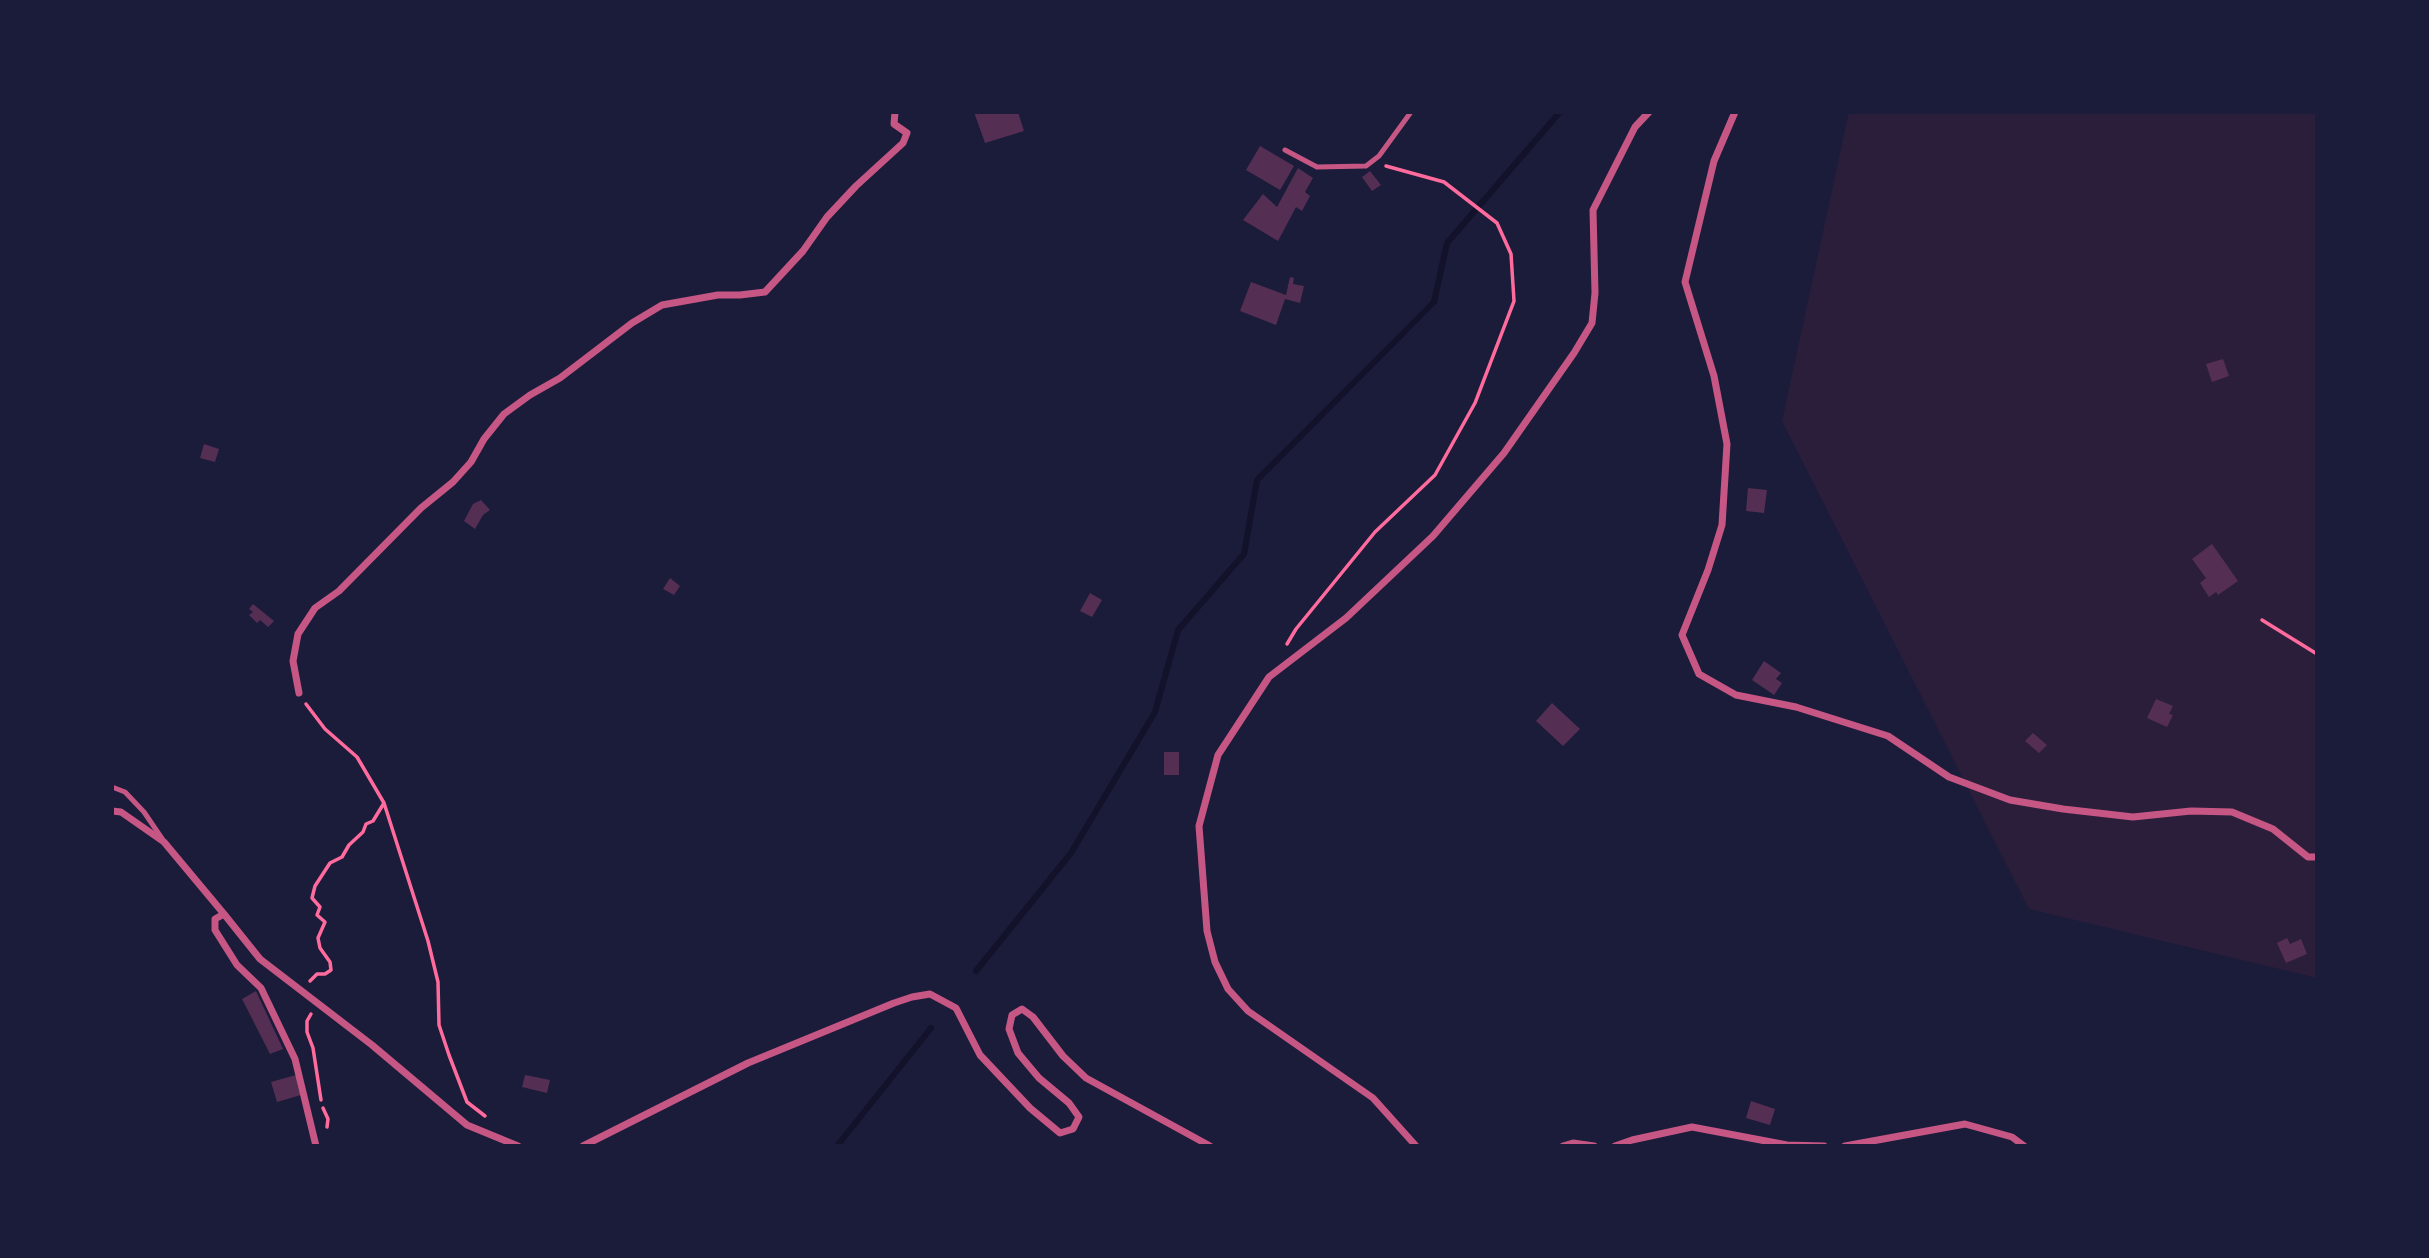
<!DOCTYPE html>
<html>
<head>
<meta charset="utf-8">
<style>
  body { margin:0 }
  #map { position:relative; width:2429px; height:1258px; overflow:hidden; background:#1b1b3a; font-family:"Fira Sans Condensed",sans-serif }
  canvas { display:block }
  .frame { position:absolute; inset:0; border:114px solid #1b1b3a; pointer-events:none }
</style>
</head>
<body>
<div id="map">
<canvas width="2429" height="1258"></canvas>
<div class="frame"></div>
</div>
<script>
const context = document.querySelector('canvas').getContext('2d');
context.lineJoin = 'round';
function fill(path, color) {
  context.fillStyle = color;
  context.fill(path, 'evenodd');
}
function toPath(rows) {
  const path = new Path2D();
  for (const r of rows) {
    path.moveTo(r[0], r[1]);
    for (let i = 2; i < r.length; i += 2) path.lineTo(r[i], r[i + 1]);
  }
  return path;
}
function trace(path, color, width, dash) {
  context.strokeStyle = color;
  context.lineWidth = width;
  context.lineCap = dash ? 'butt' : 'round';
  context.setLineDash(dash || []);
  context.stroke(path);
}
fill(toPath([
  [1849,112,2317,112,2317,978,2029,909,1782,421]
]), '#2a1e3b');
trace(toPath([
  [976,971,1071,853,1155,712,1178,630,1244,554,1257,480,1434,302,1447,243,1560,112],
  [837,1146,931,1028]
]), '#12122b', 6);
fill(toPath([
  [974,112,1018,112,1024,131,985,143],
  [1260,146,1294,166,1280,190,1246,170],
  [1298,168,1313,178,1305,192,1310,196,1302,211,1296,207,1278,241,1243,220,1263,194,1277,207],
  [1370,171,1381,185,1372,191,1362,177],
  [1290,277,1294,278,1293,284,1304,286,1300,303,1285,299,1276,325,1240,311,1251,282,1286,295],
  [2223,359,2229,376,2212,382,2206,364],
  [204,444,219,449,215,462,200,458],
  [1748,488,1767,490,1764,513,1746,511],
  [481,500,490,510,483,515,475,529,464,521,473,504],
  [2212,544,2238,581,2218,595,2216,592,2209,597,2200,583,2206,578,2192,559],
  [670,578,680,586,674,595,663,589],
  [1090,593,1102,600,1092,617,1080,611],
  [253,604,274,621,268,627,260,620,257,623,249,615,253,612,249,609],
  [1764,661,1781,673,1776,679,1782,683,1774,695,1752,680],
  [2156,699,2173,706,2169,714,2173,715,2167,727,2147,718],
  [1552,703,1580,729,1563,746,1536,721],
  [2033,733,2047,745,2039,753,2025,741],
  [1164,752,1179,752,1179,775,1164,775],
  [2287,938,2290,944,2301,939,2307,954,2286,963,2277,943],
  [256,991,283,1049,270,1054,242,999],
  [296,1075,301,1095,277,1102,271,1082],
  [525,1075,550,1080,547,1093,522,1087],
  [1751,1101,1775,1109,1770,1125,1746,1118]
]), '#542f53');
trace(toPath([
  [2262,620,2317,654],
  [1287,644,1296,629,1375,532,1435,475,1475,403,1514,301,1511,254,1497,223,1444,182,1386,166],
  [306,704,325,729,357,757,384,803,428,941,438,982,439,1025,449,1055,467,1102,485,1116],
  [310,981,317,974,325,974,331,970,330,962,320,948,318,938,325,922,317,915,320,907,312,898,315,886,330,863,342,857,349,845,363,832,366,824,373,821,384,803],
  [311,1014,307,1021,307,1032,313,1048,321,1100],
  [323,1108,328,1119,327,1127]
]), '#ff6b9d', 3.5);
trace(toPath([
  [1285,150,1317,167,1366,166,1379,156,1411,112],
  [112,787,125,792,144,812,163,840]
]), '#c65784', 5);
trace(toPath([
  [1735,112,1714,161,1685,282,1714,376,1727,444,1722,525,1708,570,1682,635,1699,674,1736,695,1796,707,1888,736,1949,777,2010,800,2063,809,2133,817,2191,811,2232,812,2273,829,2308,857,2317,857],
  [299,693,293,661,298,634,315,608,339,591,421,508,453,482,471,462,484,439,504,414,530,395,560,378,632,323,662,305,718,295,740,295,765,292,803,251,827,217,856,186,903,143,907,133,894,124,895,112],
  [112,811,121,812,164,842,224,914],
  [316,1146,295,1059,261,988,237,965,215,930,215,919,224,914,260,959,372,1045,467,1125,518,1146],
  [583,1146,748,1063,894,1003,912,997,930,994,956,1008,980,1055,1030,1108,1060,1133,1073,1129,1079,1117,1069,1103,1039,1078,1018,1053,1009,1029,1012,1015,1022,1009,1033,1017,1063,1056,1086,1078,1210,1146],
  [1416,1146,1373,1098,1248,1011,1228,989,1215,962,1207,931,1199,826,1218,755,1269,677,1346,618,1433,536,1504,453,1574,353,1592,323,1595,293,1593,210,1635,127,1649,112],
  [1563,1146,1573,1143,1594,1146],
  [1615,1146,1632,1140,1692,1127,1787,1145,1824,1146],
  [1845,1146,1965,1124,2012,1137,2024,1146]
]), '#c65784', 7);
</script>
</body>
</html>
